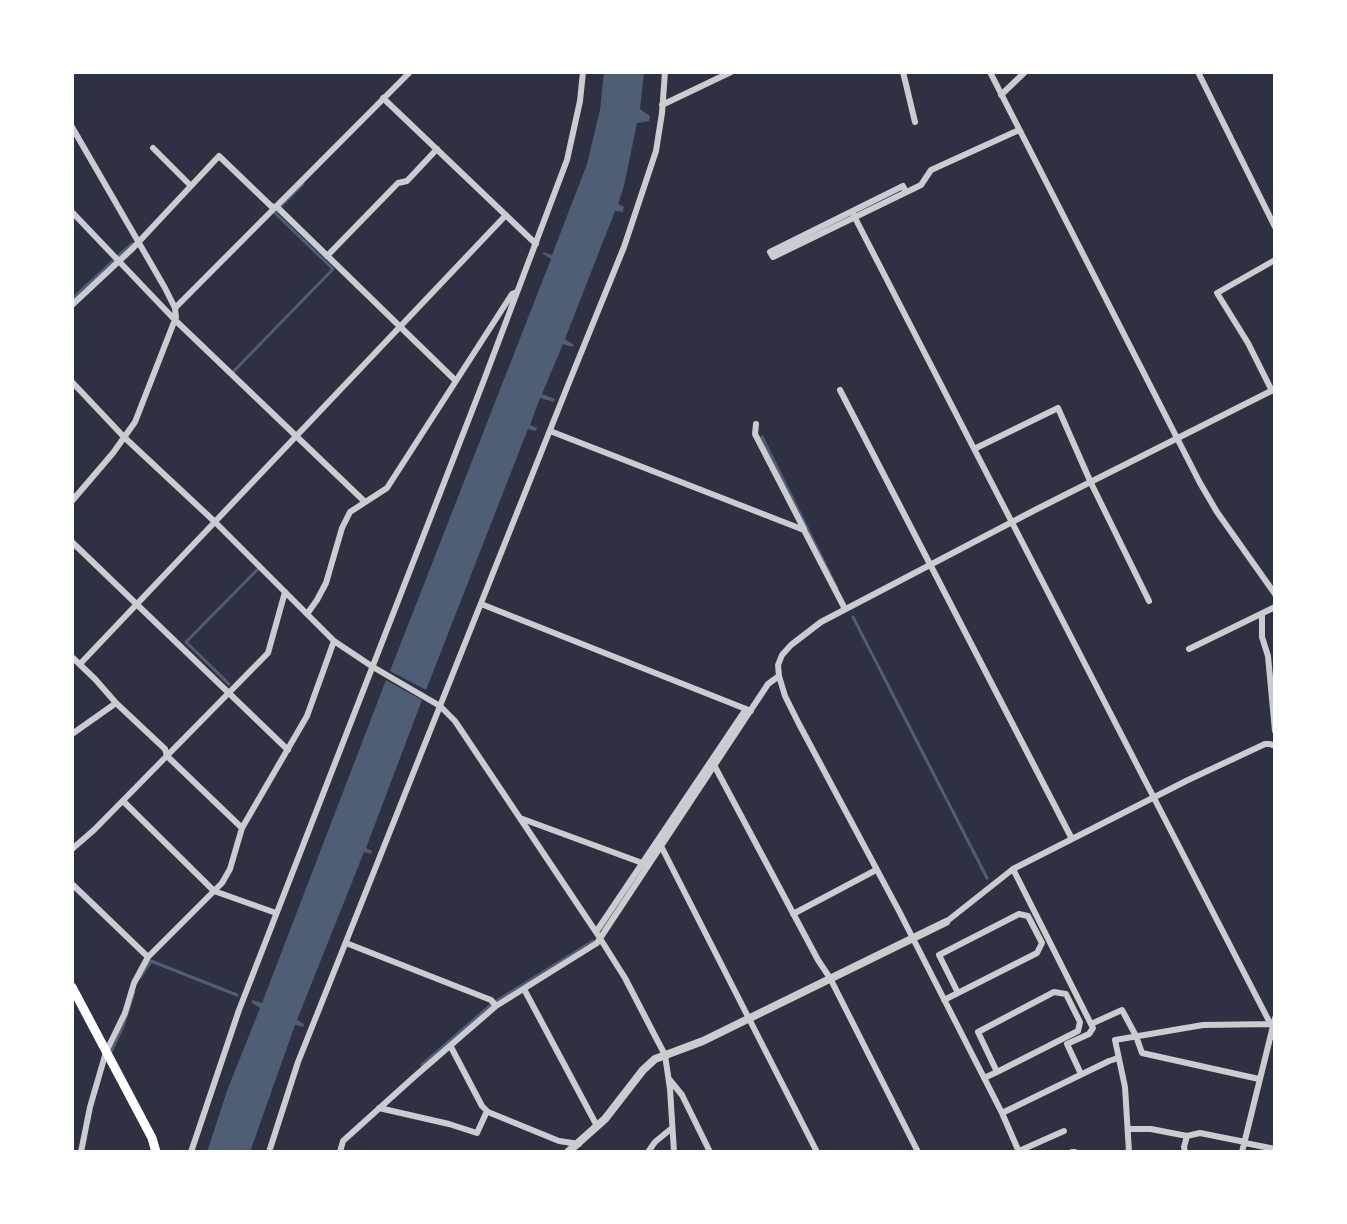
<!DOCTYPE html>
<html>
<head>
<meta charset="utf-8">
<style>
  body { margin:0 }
  #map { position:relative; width:1347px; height:1224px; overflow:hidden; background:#2d3142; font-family:"Titillium Web",sans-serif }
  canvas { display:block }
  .frame { position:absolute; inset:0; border:74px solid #fff; pointer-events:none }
</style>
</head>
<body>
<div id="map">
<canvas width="1347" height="1224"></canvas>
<div class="frame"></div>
</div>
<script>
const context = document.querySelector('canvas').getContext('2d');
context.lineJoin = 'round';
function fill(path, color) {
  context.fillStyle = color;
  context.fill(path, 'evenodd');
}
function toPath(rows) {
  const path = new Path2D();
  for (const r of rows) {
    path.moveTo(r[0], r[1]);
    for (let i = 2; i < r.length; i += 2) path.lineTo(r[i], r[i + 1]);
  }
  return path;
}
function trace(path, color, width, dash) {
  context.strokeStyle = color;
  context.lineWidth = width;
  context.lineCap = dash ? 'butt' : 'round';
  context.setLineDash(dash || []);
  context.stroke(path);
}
fill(toPath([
  [604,72,644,72,640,109,650,116,649,121,637,123,624,186,618,204,624,207,623,212,615,211,565,339,574,345,572,347,563,344,542,394,555,399,554,402,540,398,530,425,537,428,536,431,528,429,426,690,390,671,551,259,543,254,543,252,552,255,587,164,600,110],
  [386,680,422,700,366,848,372,851,371,854,364,852,297,1020,304,1024,303,1027,295,1025,250,1152,207,1152,228,1088,260,1008,251,1002,253,1000,262,1003]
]), '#4f5d75');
trace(toPath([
  [280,207,303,184],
  [118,256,132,244],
  [72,299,113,261],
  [233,372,333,269,275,213],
  [762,437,837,588],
  [853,617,987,878],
  [229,684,186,642,257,570],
  [646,863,657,846],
  [603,928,644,866],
  [140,978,151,961,237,995],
  [495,1002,593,941],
  [111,1052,123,1026,134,992],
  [422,1065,492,1004]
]), '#4f5d75', 3);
trace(toPath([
  [903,72,915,122],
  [990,72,1200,483,1217,512,1275,594],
  [1198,72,1275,227],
  [1001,95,1025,72],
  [383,98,536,244],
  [662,105,731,72],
  [72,127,165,288,175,308,176,317,135,422,113,453,72,501],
  [153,148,191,186],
  [906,192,903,186,770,252,773,257,921,185,931,170,1019,130],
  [72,212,175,320,364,501],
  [852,212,1270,1023],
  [327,256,398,183,407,181,437,149],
  [72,305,133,248,219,156,271,206,278,208,456,381],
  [175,308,410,72],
  [72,382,124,437,215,522,334,641,373,667,440,706,455,721,596,932,625,978,653,1032,665,1055,670,1089,674,1152],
  [840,390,1072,839],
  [1272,391,1248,343,1217,293,1275,260],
  [756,424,755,434,804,529],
  [550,431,804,530,845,609],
  [974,449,1058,408,1091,483,1149,601],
  [72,542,288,750],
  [481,604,751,711],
  [307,614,317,600,326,583,342,528,350,512,387,488,512,294,517,292],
  [1262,614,1262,637,1268,656,1275,731],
  [1189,649,1275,607],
  [72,657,95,679,116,703,165,749,167,756,242,828],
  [80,664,506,215],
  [72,734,116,703],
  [714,765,818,960,830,978,918,1152],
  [123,801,214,891,276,913],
  [520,818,645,864],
  [661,846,817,1152],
  [72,849,94,830,268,653,285,592],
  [1013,869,1093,1028,1089,1034,1067,1044,1081,1074],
  [72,884,148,957],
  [793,914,876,870],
  [946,922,1013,869,1188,780,1265,744,1270,744,1275,746],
  [596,932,746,709],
  [346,943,491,1000,496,1006],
  [524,989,597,1126],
  [944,1000,1037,953,1042,943,1028,916,1019,914,939,955,958,993],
  [1091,1024,1122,1010,1136,1036,1142,1053,1259,1079],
  [451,1047,482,1106,488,1112,559,1141,579,1144],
  [984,1078,997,1072,1078,1031,1080,1022,1066,994,1054,992,978,1032,997,1072],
  [669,1079,682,1095,710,1152],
  [379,1108,449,1124,477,1133,487,1111],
  [1002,1113,1109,1061,1118,1058],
  [1129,1129,1151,1129,1187,1136,1200,1133,1245,1142],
  [1245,1143,1275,1149],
  [1019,1151,1064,1131],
  [81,1152,90,1107,106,1052,125,1013,134,983,148,957,222,883,230,869,242,828,307,716,334,641],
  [191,1152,239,1010,484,380,567,160,580,101,583,72],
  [269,1152,298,1062,568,385,624,247,656,151,662,113,665,72],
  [340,1152,343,1141,414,1077,496,1006,597,943,768,684,779,676],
  [648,1152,655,1142,672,1128],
  [1019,1152,1002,1113,899,911,799,724,785,696,779,676,778,665,782,655,791,645,821,622,1035,510,1275,389],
  [1072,1152,1075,1152],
  [1129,1152,1125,1087,1115,1040,1203,1025,1275,1024],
  [1185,1152,1184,1147,1187,1136],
  [1242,1152,1275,1018]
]), '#caccd0', 6);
trace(toPath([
  [568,1152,605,1119,643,1070,655,1059,703,1041,946,922]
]), '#caccd0', 8);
trace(toPath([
  [72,987,152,1138,156,1152]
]), '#fff', 9);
</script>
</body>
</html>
